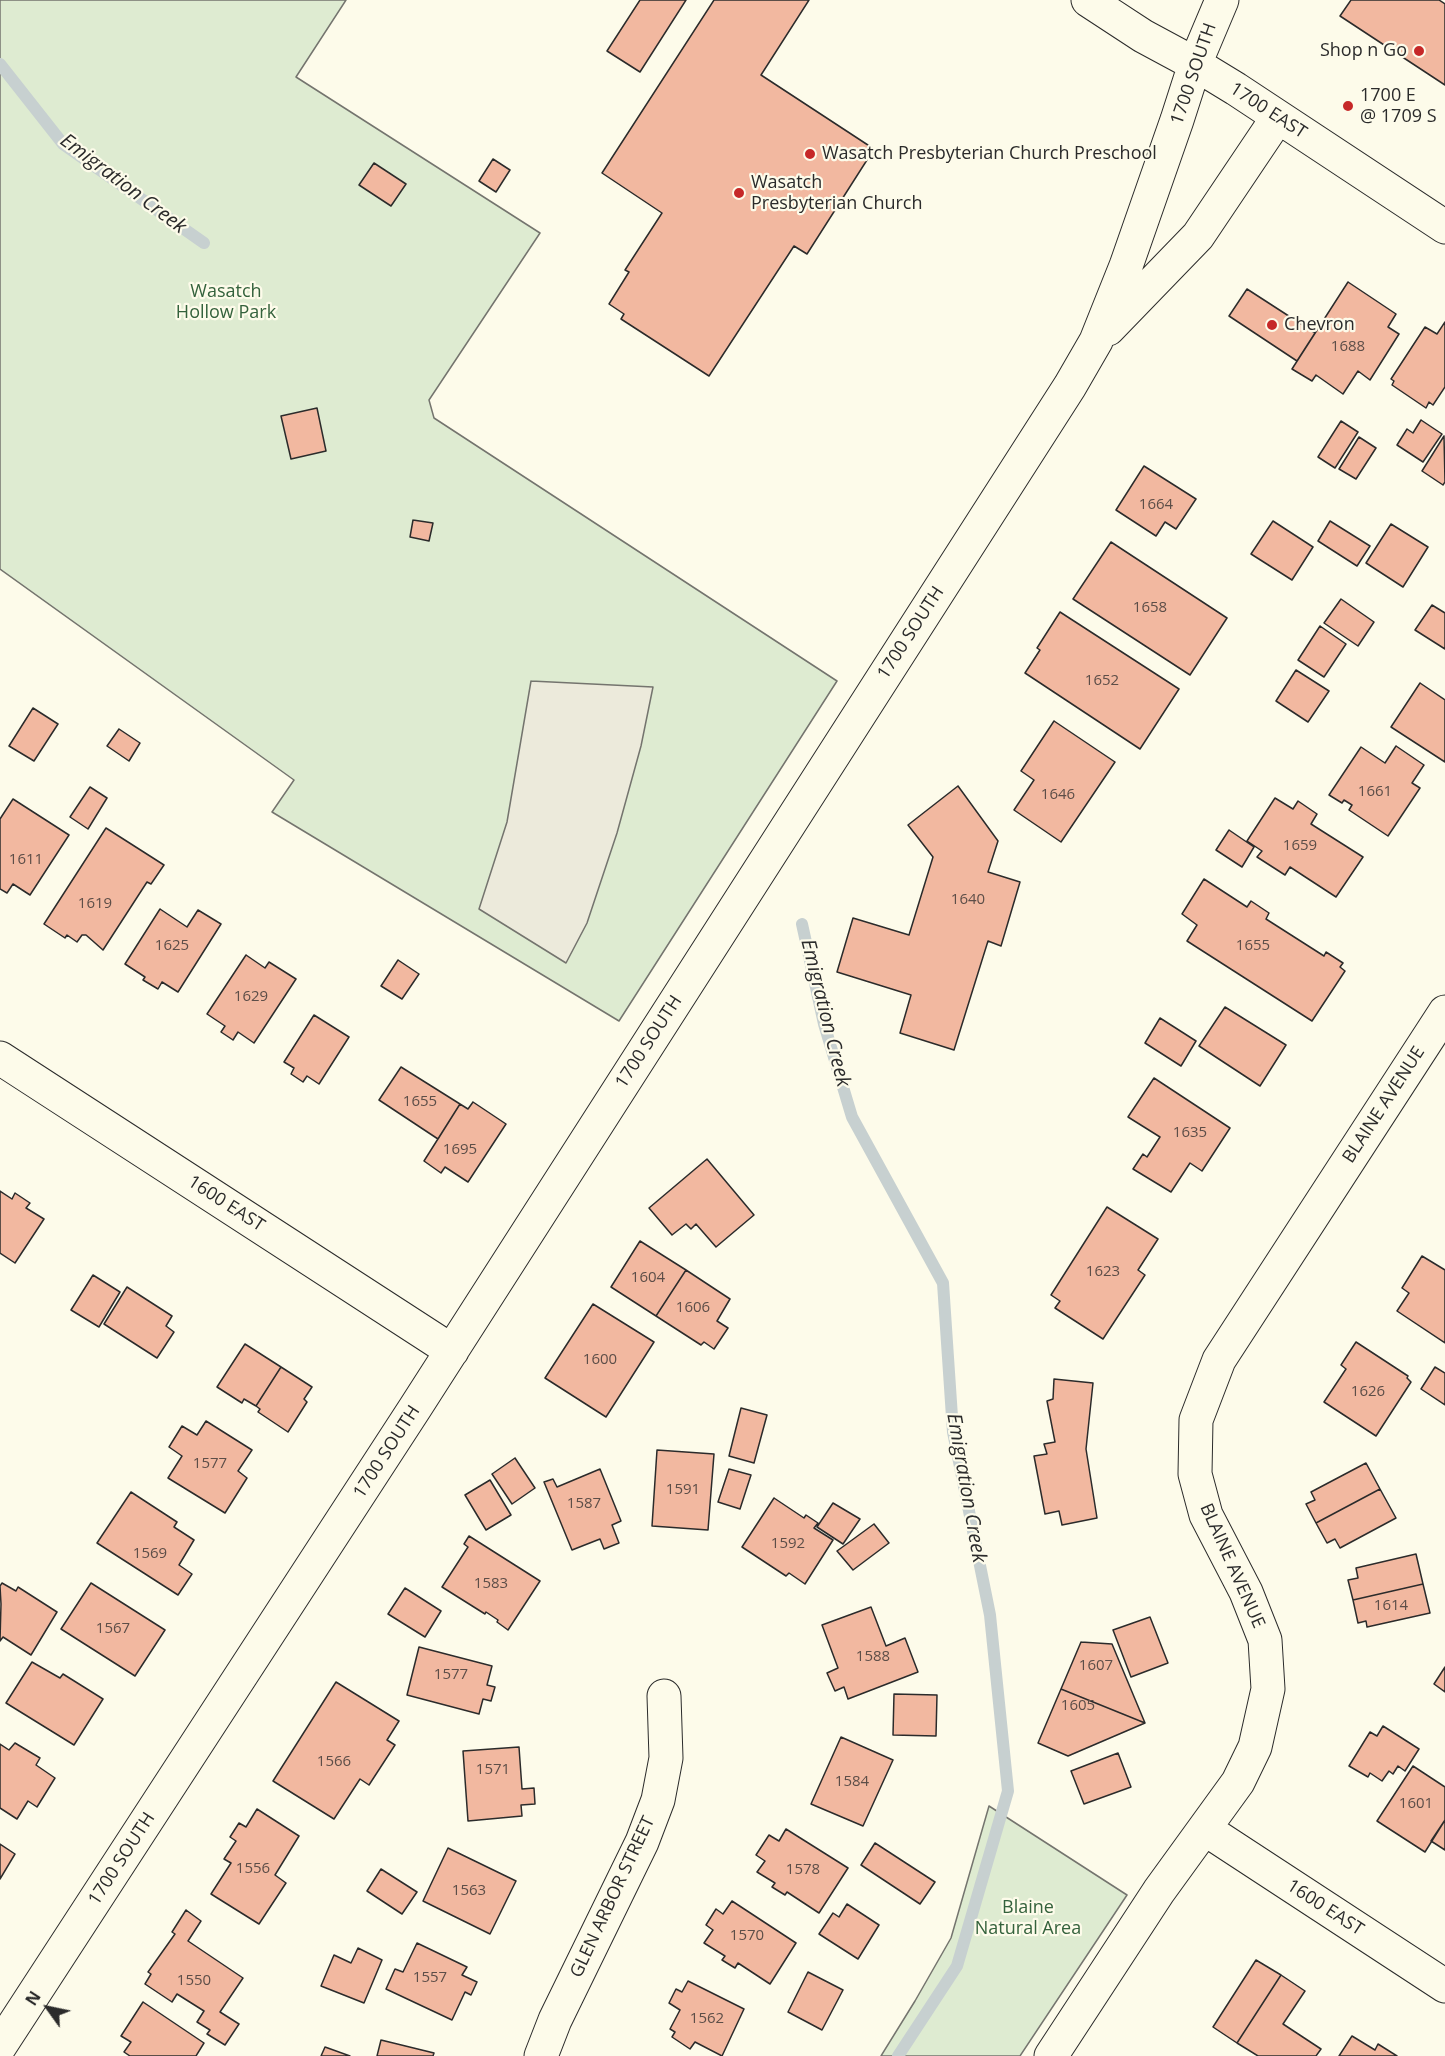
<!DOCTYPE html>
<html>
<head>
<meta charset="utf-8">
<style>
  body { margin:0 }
  #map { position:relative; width:1445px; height:2056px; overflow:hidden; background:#fdfbea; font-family:"Open Sans",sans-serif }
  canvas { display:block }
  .north { position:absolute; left:18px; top:1978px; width:60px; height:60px; -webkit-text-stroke:4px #fdfbea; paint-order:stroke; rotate:303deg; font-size:16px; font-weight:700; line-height:24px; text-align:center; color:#2b2b2b }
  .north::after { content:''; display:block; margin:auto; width:21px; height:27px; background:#2b2b2b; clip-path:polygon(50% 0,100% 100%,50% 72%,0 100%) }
</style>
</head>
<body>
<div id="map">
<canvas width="1445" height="2056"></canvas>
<div class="north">N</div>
</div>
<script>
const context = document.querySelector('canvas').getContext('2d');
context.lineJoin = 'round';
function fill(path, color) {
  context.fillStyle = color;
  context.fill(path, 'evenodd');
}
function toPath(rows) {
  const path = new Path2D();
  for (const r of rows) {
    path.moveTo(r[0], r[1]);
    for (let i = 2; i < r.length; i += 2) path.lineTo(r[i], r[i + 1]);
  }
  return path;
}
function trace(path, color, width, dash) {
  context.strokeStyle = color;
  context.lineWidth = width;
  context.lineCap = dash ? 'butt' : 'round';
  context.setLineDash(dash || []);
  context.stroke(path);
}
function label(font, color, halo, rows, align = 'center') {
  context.font = font + ' "Open Sans",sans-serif';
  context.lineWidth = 4.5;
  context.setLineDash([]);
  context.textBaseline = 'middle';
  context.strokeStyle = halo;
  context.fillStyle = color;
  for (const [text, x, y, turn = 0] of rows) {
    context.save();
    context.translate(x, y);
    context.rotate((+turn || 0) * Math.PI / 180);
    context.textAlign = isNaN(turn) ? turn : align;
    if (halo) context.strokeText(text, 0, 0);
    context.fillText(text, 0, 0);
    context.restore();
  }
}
const green = toPath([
  [0,0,346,0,296,77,540,233,429,400,434,418,837,681,619,1021,272,812,294,780,0,569,0,0],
  [989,1806,1127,1895,1020,2056,881,2056,915,2001,951,1938,989,1806]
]);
fill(green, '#deebd1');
trace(green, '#74746e', 1.5);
const parking = toPath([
  [531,681,653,687,641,746,617,833,587,923,566,963,479,909,507,822,531,681]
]);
fill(parking, '#eceadb');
trace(parking, '#74746e', 1.5);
trace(toPath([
  [0,64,63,144,204,243],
  [802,924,824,1024,852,1117,943,1283,953,1432,990,1615,1008,1791,957,1966,898,2056]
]), '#c7d0d0', 12);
const building = toPath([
  [640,0,686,0,640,72,607,51,640,0],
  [714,0,809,0,761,75,874,149,807,254,794,246,709,376,621,319,624,314,609,304,629,272,625,270,662,213,602,173,714,0],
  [1351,0,1439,0,1445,4,1445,85,1340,16,1351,0],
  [493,159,510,170,496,192,479,181,493,159],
  [374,163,406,184,391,206,359,185,374,163],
  [1348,282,1396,314,1388,327,1399,334,1370,380,1358,371,1343,394,1316,375,1312,381,1292,369,1348,282],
  [1247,289,1315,333,1297,361,1229,316,1247,289],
  [1445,322,1445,387,1433,405,1429,402,1426,408,1392,385,1394,381,1391,379,1425,327,1437,334,1445,322],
  [317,408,326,451,291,459,281,416,317,408],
  [1421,420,1442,434,1423,462,1397,445,1407,429,1413,433,1421,420],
  [1341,421,1358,432,1335,468,1318,457,1341,421],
  [1444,436,1445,482,1443,485,1422,471,1444,436],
  [1359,437,1376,448,1356,479,1339,469,1359,437],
  [1144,466,1196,499,1176,529,1165,522,1156,536,1116,510,1144,466],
  [413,520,433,523,429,541,410,537,413,520],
  [1273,521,1313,547,1292,580,1251,554,1273,521],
  [1330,521,1370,546,1357,566,1318,541,1330,521],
  [1391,524,1428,547,1403,587,1366,563,1391,524],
  [1111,542,1227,618,1190,675,1073,599,1111,542],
  [1341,599,1374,622,1358,646,1324,623,1341,599],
  [1432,605,1445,613,1445,649,1415,630,1432,605],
  [1060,612,1179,689,1140,749,1025,673,1040,650,1037,648,1060,612],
  [1320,626,1346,644,1324,677,1298,660,1320,626],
  [1296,670,1329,691,1308,722,1276,701,1296,670],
  [1420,683,1445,700,1445,762,1391,727,1420,683],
  [33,708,58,724,34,761,9,746,33,708],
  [1054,721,1115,762,1061,842,1014,810,1034,780,1021,771,1054,721],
  [119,729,140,743,129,761,107,746,119,729],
  [1396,746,1424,765,1412,783,1420,788,1388,836,1349,810,1352,805,1344,800,1342,803,1329,795,1361,747,1385,763,1396,746],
  [958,786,998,841,988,872,1020,882,1001,946,988,941,954,1050,900,1033,911,995,837,972,853,918,909,935,933,857,908,825,958,786],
  [90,787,107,798,88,829,70,817,90,787],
  [1275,798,1293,809,1298,801,1317,814,1311,824,1363,857,1336,897,1290,867,1285,875,1257,857,1262,851,1247,841,1275,798],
  [13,799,69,835,30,895,13,884,7,893,0,889,0,819,13,799],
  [106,828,164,865,151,884,147,882,103,950,86,935,82,935,77,942,67,935,65,938,44,924,106,828],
  [1229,830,1254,847,1242,867,1216,850,1229,830],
  [1204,879,1247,907,1251,901,1269,913,1266,919,1324,956,1326,952,1343,963,1340,967,1345,971,1312,1021,1187,941,1197,925,1182,914,1204,879],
  [160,909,187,927,198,910,221,924,178,992,162,982,158,989,143,980,145,977,125,964,160,909],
  [246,955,265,968,269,962,296,979,254,1043,238,1032,233,1040,221,1032,225,1026,207,1014,246,955],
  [398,960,419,974,402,999,381,986,398,960],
  [1225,1007,1286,1045,1260,1086,1199,1046,1225,1007],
  [314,1015,349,1037,319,1084,307,1076,303,1082,291,1074,294,1068,284,1062,314,1015],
  [1160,1018,1196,1041,1181,1066,1145,1043,1160,1018],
  [401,1067,460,1104,438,1139,379,1100,401,1067],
  [1154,1078,1230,1128,1202,1171,1190,1163,1171,1192,1133,1169,1143,1154,1147,1157,1160,1137,1128,1117,1154,1078],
  [473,1102,506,1124,468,1182,445,1167,441,1173,424,1161,460,1104,468,1109,473,1102],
  [707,1159,754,1215,716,1247,696,1224,691,1229,686,1224,672,1235,649,1208,707,1159],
  [0,1191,12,1199,15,1193,30,1203,26,1208,44,1219,15,1263,0,1253,0,1191],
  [1107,1207,1158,1239,1138,1270,1145,1275,1103,1339,1055,1308,1060,1301,1051,1295,1107,1207],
  [640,1241,686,1270,656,1316,611,1287,640,1241],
  [1422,1256,1445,1270,1445,1343,1397,1311,1409,1293,1402,1288,1422,1256],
  [686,1270,730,1299,717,1321,728,1328,714,1349,704,1342,701,1345,656,1316,686,1270],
  [93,1275,120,1292,99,1327,71,1310,93,1275],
  [127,1287,172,1316,166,1326,174,1332,157,1358,104,1324,127,1287],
  [593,1304,654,1342,606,1417,545,1378,593,1304],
  [1356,1342,1408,1376,1407,1378,1411,1382,1376,1436,1324,1402,1346,1369,1341,1365,1356,1342],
  [245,1344,281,1367,256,1406,244,1399,242,1403,217,1387,245,1344],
  [281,1367,312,1387,304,1399,307,1402,288,1432,258,1412,260,1409,256,1406,281,1367],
  [1435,1367,1445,1373,1445,1405,1421,1389,1435,1367],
  [1054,1379,1093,1383,1086,1449,1097,1518,1062,1525,1059,1511,1045,1514,1034,1456,1047,1454,1044,1444,1055,1442,1047,1401,1053,1399,1054,1379],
  [741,1408,767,1415,754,1463,729,1456,741,1408],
  [206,1421,252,1450,238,1471,247,1478,225,1513,168,1478,182,1456,169,1447,182,1426,197,1435,206,1421],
  [657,1450,714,1454,708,1530,652,1526,657,1450],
  [515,1458,535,1488,512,1504,492,1474,515,1458],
  [1366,1463,1380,1489,1316,1523,1306,1504,1315,1500,1311,1492,1366,1463],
  [600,1469,621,1521,612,1525,619,1543,604,1549,600,1539,572,1550,544,1482,553,1479,557,1487,600,1469],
  [729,1469,751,1475,740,1509,718,1502,729,1469],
  [490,1480,511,1515,486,1530,465,1495,490,1480],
  [1380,1489,1396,1518,1340,1548,1335,1539,1327,1543,1316,1523,1380,1489],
  [131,1492,177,1522,174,1527,194,1540,179,1565,192,1574,178,1595,97,1543,131,1492],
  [774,1498,804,1518,806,1515,818,1523,814,1528,833,1540,805,1584,789,1573,786,1576,742,1547,774,1498],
  [833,1503,860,1519,843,1544,817,1527,833,1503],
  [874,1524,889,1543,853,1570,837,1551,874,1524],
  [469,1536,540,1581,508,1630,497,1622,498,1620,486,1612,485,1614,442,1587,468,1547,464,1544,469,1536],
  [1416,1554,1423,1584,1353,1600,1348,1580,1358,1578,1356,1568,1416,1554],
  [2,1583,16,1591,18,1587,57,1612,31,1655,3,1637,0,1641,1,1604,0,1586,2,1583],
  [91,1583,165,1630,135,1676,61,1629,91,1583],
  [1423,1584,1430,1613,1367,1627,1366,1621,1358,1623,1353,1600,1423,1584],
  [405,1588,441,1611,425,1637,388,1614,405,1588],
  [871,1607,886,1646,905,1638,918,1672,848,1699,844,1687,835,1691,827,1673,838,1668,822,1625,871,1607],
  [1150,1617,1168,1663,1131,1677,1113,1630,1150,1617],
  [1081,1642,1112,1644,1145,1723,1061,1689,1081,1642],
  [419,1647,492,1666,487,1685,495,1687,491,1701,483,1699,479,1714,407,1695,419,1647],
  [32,1662,60,1678,63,1674,103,1699,74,1745,6,1703,32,1662],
  [1445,1667,1445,1692,1434,1684,1445,1667],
  [336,1682,399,1721,387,1740,395,1745,369,1785,360,1779,334,1819,273,1781,336,1682],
  [1061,1689,1145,1723,1068,1756,1038,1743,1061,1689],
  [894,1694,937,1695,936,1736,893,1735,894,1694],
  [1383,1726,1419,1749,1405,1771,1398,1766,1393,1774,1389,1771,1382,1781,1370,1773,1368,1777,1349,1766,1370,1732,1377,1736,1383,1726],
  [841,1737,893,1760,863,1826,811,1804,841,1737],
  [15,1743,40,1758,36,1765,55,1778,37,1807,28,1801,17,1819,0,1808,0,1744,9,1750,15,1743],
  [519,1747,522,1789,534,1788,535,1804,521,1805,522,1816,468,1821,463,1751,519,1747],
  [1118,1753,1131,1787,1084,1804,1071,1771,1118,1753],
  [1413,1766,1445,1787,1445,1820,1425,1852,1377,1821,1413,1766],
  [257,1809,299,1836,275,1875,286,1883,259,1924,211,1894,231,1863,224,1859,236,1841,230,1837,239,1823,246,1827,257,1809],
  [1445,1820,1445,1850,1431,1841,1445,1820],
  [786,1829,848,1868,819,1913,787,1892,785,1895,772,1887,775,1883,757,1872,765,1861,756,1855,769,1835,779,1841,786,1829],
  [875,1843,935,1882,920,1904,861,1865,875,1843],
  [0,1844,15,1854,0,1879,0,1844],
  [448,1848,516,1881,490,1934,423,1901,448,1848],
  [381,1869,417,1892,402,1914,367,1891,381,1869],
  [732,1901,796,1943,770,1984,738,1963,735,1968,722,1960,725,1956,704,1943,713,1930,706,1925,716,1909,723,1914,732,1901],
  [847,1904,879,1925,858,1959,819,1934,833,1913,839,1917,847,1904],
  [186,1910,201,1921,188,1941,243,1978,220,2012,239,2024,225,2045,207,2034,210,2030,197,2022,204,2011,177,1994,172,2002,145,1984,151,1974,148,1972,175,1934,172,1932,186,1910],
  [417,1943,467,1967,462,1975,477,1982,471,1995,465,1992,452,2020,386,1989,395,1969,403,1972,417,1943],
  [358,1948,382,1960,364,2003,321,1986,334,1955,351,1963,358,1948],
  [1256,1960,1281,1975,1237,2043,1213,2027,1256,1960],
  [808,1972,843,1990,822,2030,788,2012,808,1972],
  [1281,1975,1305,1991,1283,2024,1321,2049,1316,2056,1258,2056,1237,2043,1281,1975],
  [688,1981,744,2009,722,2056,695,2042,690,2049,672,2037,675,2032,670,2029,680,2010,669,2003,676,1989,682,1992,688,1981],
  [143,2002,204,2043,196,2056,130,2056,124,2052,131,2042,121,2036,143,2002],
  [1352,2036,1375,2050,1378,2044,1397,2056,1339,2056,1352,2036],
  [381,2040,434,2053,433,2056,377,2056,381,2040],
  [325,2047,350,2056,321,2056,325,2047]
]);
fill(building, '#f2b8a0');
trace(building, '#2b2b2b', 1.5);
const minor = toPath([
  [1088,0,1143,36,1195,64,1236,89,1445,227],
  [1108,329,1198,236,1278,117],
  [0,1058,452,1351],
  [1205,1829,1445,1986],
  [0,2046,415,1408,1070,386,1096,341,1126,266,1177,120,1195,64,1222,0],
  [541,2056,555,2020,642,1842,658,1800,666,1758,664,1696],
  [1051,2056,1159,1891,1238,1782,1255,1747,1268,1689,1265,1640,1246,1592,1206,1515,1195,1474,1196,1420,1219,1360,1445,1012]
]);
trace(minor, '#2b2b2b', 35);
trace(minor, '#fdfbea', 33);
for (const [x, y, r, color] of [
  [1419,51,6,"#c62828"],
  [1348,106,6,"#c62828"],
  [810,154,6,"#c62828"],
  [739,193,6,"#c62828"],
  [1272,325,6,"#c62828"]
]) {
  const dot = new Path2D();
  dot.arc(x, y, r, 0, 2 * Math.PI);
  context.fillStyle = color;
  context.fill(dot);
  trace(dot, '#fdfbea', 2);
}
label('15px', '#5d4e48', null, [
  ["1688",1348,347],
  ["1664",1156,505],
  ["1658",1150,608],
  ["1652",1102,681],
  ["1661",1375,792],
  ["1646",1058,795],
  ["1659",1300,846],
  ["1611",26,860],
  ["1640",968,900],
  ["1619",95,904],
  ["1625",172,946],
  ["1655",1253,946],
  ["1629",251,997],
  ["1655",420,1102],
  ["1635",1190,1133],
  ["1695",460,1150],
  ["1623",1103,1272],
  ["1604",648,1278],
  ["1606",693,1308],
  ["1600",600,1360],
  ["1626",1368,1392],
  ["1577",210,1464],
  ["1591",683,1490],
  ["1587",584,1504],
  ["1592",788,1544],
  ["1569",150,1554],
  ["1583",491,1584],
  ["1614",1391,1606],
  ["1567",113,1629],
  ["1588",873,1657],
  ["1607",1096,1666],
  ["1577",451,1675],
  ["1605",1078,1706],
  ["1566",334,1762],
  ["1571",493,1770],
  ["1584",852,1782],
  ["1601",1416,1804],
  ["1556",253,1869],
  ["1578",803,1870],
  ["1563",469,1891],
  ["1570",747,1936],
  ["1557",430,1978],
  ["1550",194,1981],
  ["1562",707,2019]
]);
label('18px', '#2b2b2b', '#fdfbea', [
  ["Shop n Go",1407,51,"right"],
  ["1700 E",1360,96],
  ["@ 1709 S",1360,117],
  ["Wasatch Presbyterian Church Preschool",822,154],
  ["Wasatch",751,183],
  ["Presbyterian Church",751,204],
  ["Chevron",1284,325]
], 'left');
label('18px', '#2b2b2b', '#fdfbea', [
  ["1700 SOUTH",1194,74,-71],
  ["1700 EAST",1268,111,33],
  ["1700 SOUTH",911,633,-57],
  ["1700 SOUTH",649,1042,-57],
  ["BLAINE AVENUE",1384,1105,-57],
  ["1600 EAST",226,1204,33],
  ["1700 SOUTH",387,1452,-57],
  ["BLAINE AVENUE",1232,1566,66],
  ["1700 SOUTH",122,1859,-57],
  ["GLEN ARBOR STREET",613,1897,-65],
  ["1600 EAST",1325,1908,33]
]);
label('18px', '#34623c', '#fdfbea', [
  ["Wasatch",226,292],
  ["Hollow Park",226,313],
  ["Blaine",1028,1908],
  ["Natural Area",1028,1929]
]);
label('italic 20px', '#2b2b2b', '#fdfbea', [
  ["Emigration Creek",123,184,37],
  ["Emigration Creek",825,1013,76],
  ["Emigration Creek",966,1488,80]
]);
</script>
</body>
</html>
